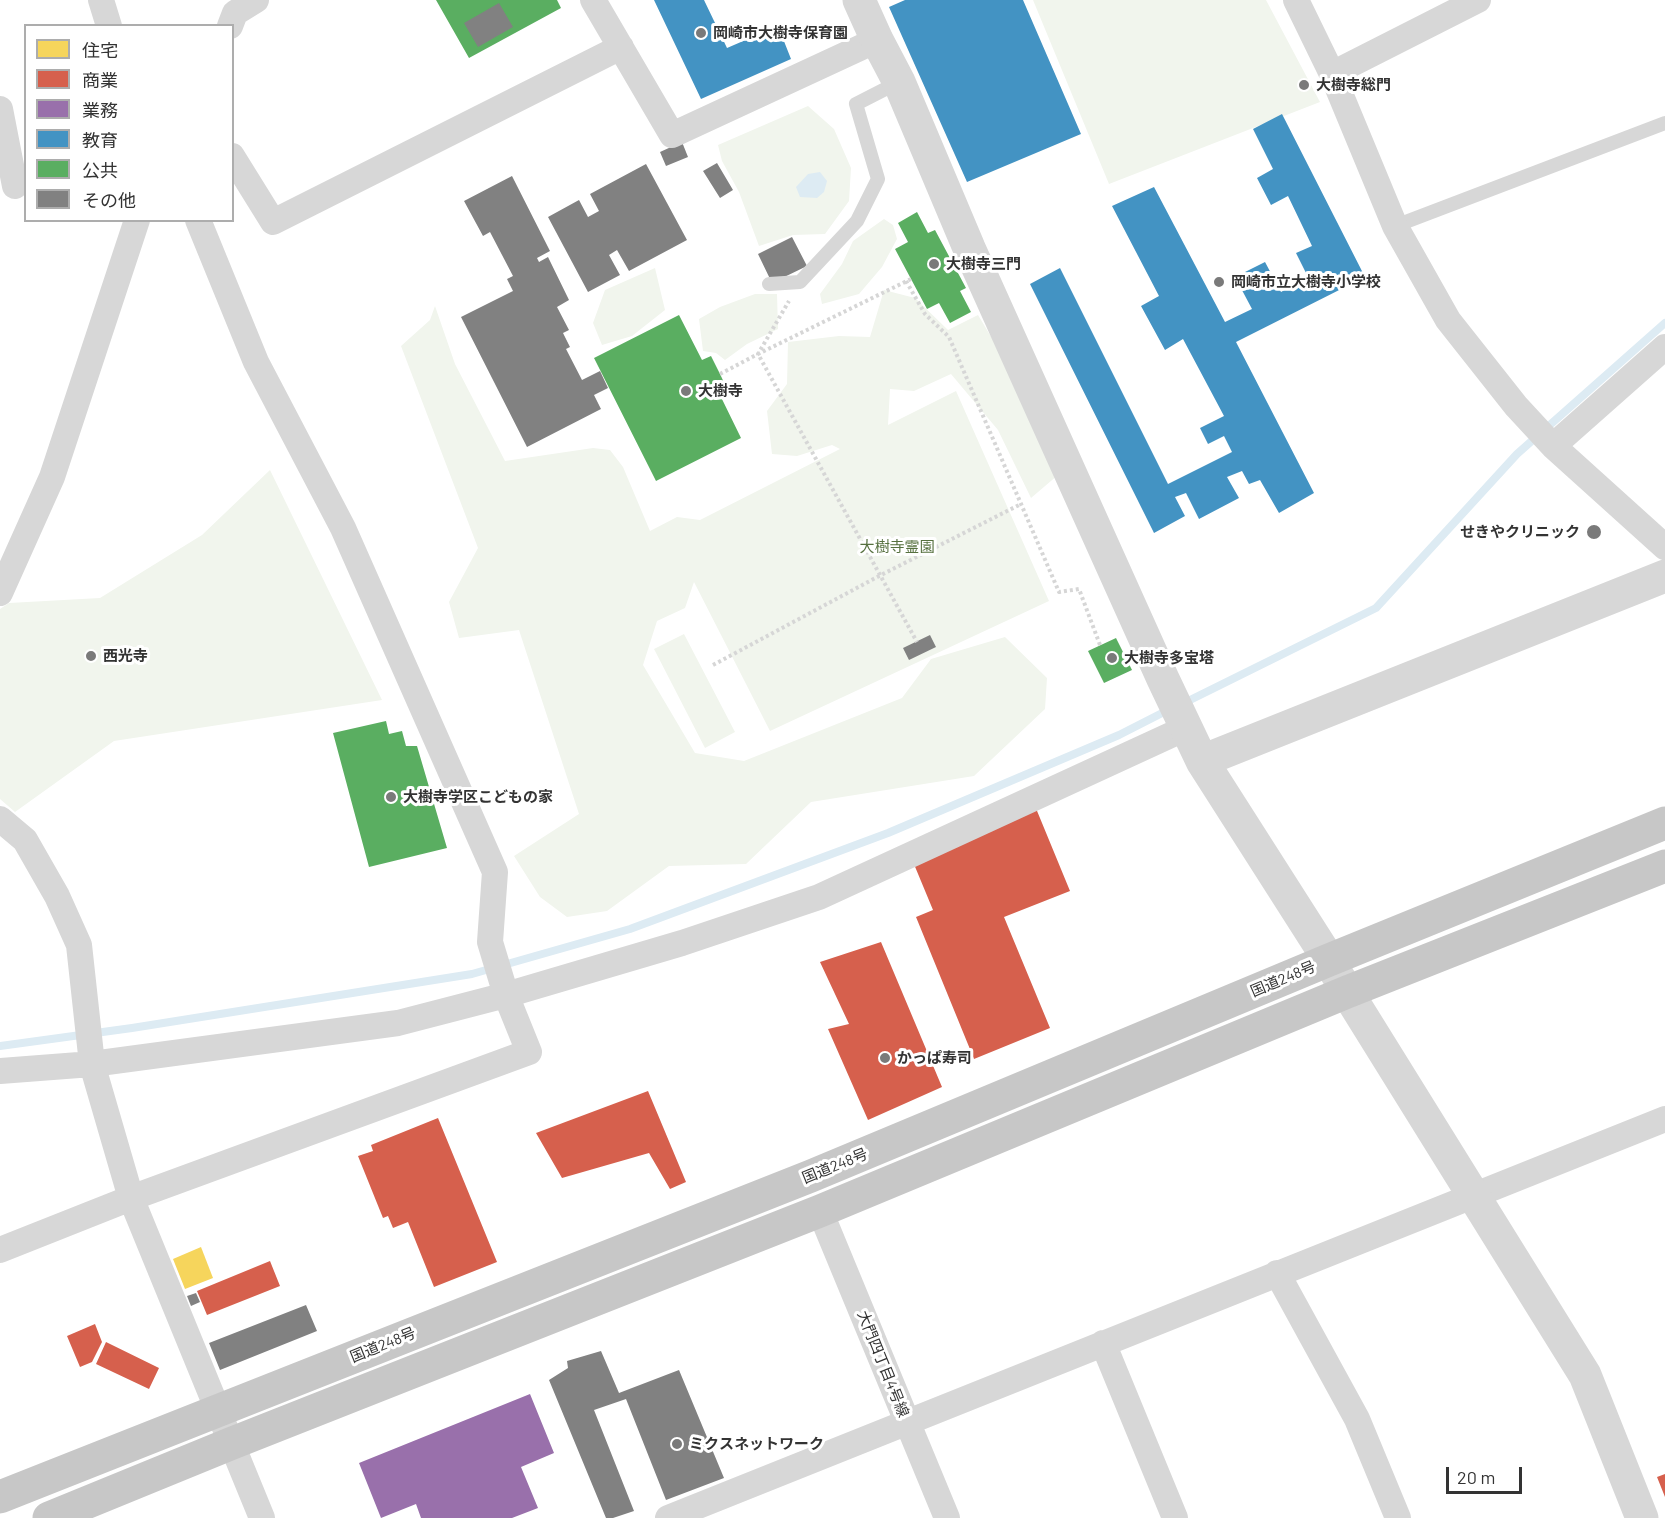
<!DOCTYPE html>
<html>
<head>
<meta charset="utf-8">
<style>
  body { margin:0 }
  #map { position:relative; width:1665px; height:1518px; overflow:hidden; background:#fff; font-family:Barlow,"Noto Sans JP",sans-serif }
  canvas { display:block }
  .legend { position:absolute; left:24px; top:24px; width:210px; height:198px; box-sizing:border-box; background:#fff; border:2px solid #adadad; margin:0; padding:8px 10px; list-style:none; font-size:18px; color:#333 }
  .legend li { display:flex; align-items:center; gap:12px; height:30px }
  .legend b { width:30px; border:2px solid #adadad }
  .scale { position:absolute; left:1446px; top:1467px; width:76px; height:27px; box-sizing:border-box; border:3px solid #333; border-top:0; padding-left:8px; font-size:18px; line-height:21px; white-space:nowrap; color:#333; -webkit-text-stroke:4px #fff; paint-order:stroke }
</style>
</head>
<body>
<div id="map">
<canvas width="1665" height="1518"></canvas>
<ul class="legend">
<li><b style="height:16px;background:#f6d55c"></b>住宅</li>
<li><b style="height:16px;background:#d6604d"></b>商業</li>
<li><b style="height:16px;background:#9970ab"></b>業務</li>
<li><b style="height:16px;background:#4393c3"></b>教育</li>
<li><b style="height:16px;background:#5aae61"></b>公共</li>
<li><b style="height:16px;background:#818181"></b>その他</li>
</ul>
<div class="scale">20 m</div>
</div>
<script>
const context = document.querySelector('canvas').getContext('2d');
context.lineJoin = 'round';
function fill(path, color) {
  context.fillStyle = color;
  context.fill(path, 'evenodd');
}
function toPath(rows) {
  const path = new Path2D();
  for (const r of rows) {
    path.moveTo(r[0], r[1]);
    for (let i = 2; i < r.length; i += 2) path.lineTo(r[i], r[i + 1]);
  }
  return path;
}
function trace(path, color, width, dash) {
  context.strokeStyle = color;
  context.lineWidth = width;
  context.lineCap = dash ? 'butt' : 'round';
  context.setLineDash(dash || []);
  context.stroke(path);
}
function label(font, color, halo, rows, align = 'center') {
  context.font = font + ' Barlow,"Noto Sans JP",sans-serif';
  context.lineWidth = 6;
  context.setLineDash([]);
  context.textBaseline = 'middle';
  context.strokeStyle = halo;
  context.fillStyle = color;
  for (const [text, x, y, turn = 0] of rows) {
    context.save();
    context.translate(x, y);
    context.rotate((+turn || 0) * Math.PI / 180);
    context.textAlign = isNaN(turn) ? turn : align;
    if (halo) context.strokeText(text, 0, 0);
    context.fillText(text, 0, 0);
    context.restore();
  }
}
fill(toPath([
  [1033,0,1266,0,1320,102,1109,184],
  [808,106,834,129,851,168,849,201,825,234,793,235,759,246,739,192,722,161,718,145],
  [884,219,893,225,897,239,882,267,859,294,822,304,820,294,842,264,853,241],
  [655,268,665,310,632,336,602,345,593,323,605,290],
  [884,290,915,298,948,330,978,315,1016,378,1058,475,1031,498,998,430,951,374,914,391,890,389,888,425,956,391,1049,601,770,731,694,582,685,608,657,621,643,665,695,753,744,761,902,698,931,659,1005,637,1047,678,1045,709,974,776,811,802,746,864,669,866,607,911,567,917,540,897,514,856,579,814,519,630,459,638,449,602,478,548,401,346,430,320,435,306,455,364,505,461,593,448,610,450,623,467,650,531,677,517,700,520,840,449,832,445,797,456,772,454,767,411,787,384,788,342,839,336,870,337],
  [755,294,777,294,778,329,747,344,725,360,716,353,703,351,699,319,720,307],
  [270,470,382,700,114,741,15,812,0,799,0,609,9,603,100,598,202,535],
  [684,634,735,732,705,748,654,649]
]), '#f1f5ed');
fill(toPath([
  [820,172,827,181,824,192,817,198,800,197,796,187,808,174]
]), '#ddebf3');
fill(toPath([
  [201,1247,213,1278,185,1289,173,1259]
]), '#f6d55c');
fill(toPath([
  [1035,806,1070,891,1004,917,1050,1028,974,1059,916,917,933,910,911,857],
  [881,942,942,1087,868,1120,828,1029,849,1024,820,962],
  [648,1091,686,1182,670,1189,649,1153,562,1178,536,1133],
  [438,1118,497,1262,434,1287,408,1222,393,1228,388,1216,383,1218,358,1156,373,1151,371,1145],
  [270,1261,280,1286,207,1315,197,1291],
  [95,1324,102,1342,92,1362,80,1367,67,1336],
  [106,1342,159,1368,149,1389,96,1364],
  [1665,1474,1665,1497,1657,1477]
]), '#d6604d');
fill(toPath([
  [530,1394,554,1453,521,1467,538,1508,512,1518,421,1518,416,1504,381,1518,359,1463]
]), '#9970ab');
fill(toPath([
  [654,0,704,0,727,48,778,26,791,59,701,99],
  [905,0,1023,0,1081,134,967,182,889,7],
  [1282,114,1365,277,1236,342,1314,493,1279,513,1260,480,1249,484,1242,471,1227,477,1239,498,1199,519,1186,493,1175,497,1185,516,1154,533,1030,284,1060,268,1168,484,1232,452,1224,436,1208,444,1200,428,1224,416,1183,339,1165,350,1141,306,1159,296,1112,206,1154,187,1225,322,1252,309,1235,277,1265,262,1281,292,1308,277,1296,253,1312,246,1288,196,1271,205,1257,178,1273,169,1253,129]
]), '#4393c3');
fill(toPath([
  [436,0,557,0,561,8,469,58],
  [917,212,928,233,935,230,966,288,960,291,971,312,950,323,939,303,927,309,895,249,908,242,898,223],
  [679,315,702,360,711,356,720,374,728,391,720,395,741,438,656,481,594,358],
  [1116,638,1132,670,1104,683,1088,651],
  [386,721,389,734,402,731,406,746,417,746,447,848,369,867,333,733]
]), '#5aae61');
trace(toPath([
  [1184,703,1376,608,1517,454,1665,323],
  [0,1046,132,1028,472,974,630,929,888,833,1119,735,1170,709]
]), '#ddebf3', 8);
fill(toPath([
  [499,3,513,27,478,47,464,23],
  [682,142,688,157,666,166,660,152],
  [717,163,733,190,720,198,703,171],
  [646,164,687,240,629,271,617,250,609,255,620,275,588,292,548,217,579,200,588,217,599,211,590,194],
  [512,176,550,251,537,258,539,262,548,257,569,300,557,307,569,330,563,333,570,347,566,349,582,380,600,371,608,388,594,395,601,409,527,447,461,317,513,291,507,279,513,276,490,232,483,236,464,201],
  [792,237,807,266,772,283,758,254],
  [930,635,936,647,909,660,903,648],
  [196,1293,200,1302,191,1306,187,1296],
  [306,1305,317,1331,220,1370,209,1343],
  [601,1351,619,1393,679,1370,724,1478,666,1500,626,1399,594,1410,634,1511,613,1518,606,1518,549,1380,568,1368,567,1361]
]), '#818181');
trace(toPath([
  [911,279,758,354,917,642],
  [906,281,925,314,949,337,1059,592,1079,589,1100,645],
  [720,374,758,354,789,301],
  [713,665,881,575,1021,504]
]), '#d6d6d6', 4, [3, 3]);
trace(toPath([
  [1395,226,1665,123],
  [769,284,800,282,857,221,878,179,856,104,899,82]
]), '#d7d7d7', 14);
trace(toPath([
  [101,0,109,26],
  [593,0,672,135,877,40],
  [1296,0,1332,74,1395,226,1448,320,1516,406,1553,446,1665,547],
  [230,26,235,13,256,0],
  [1332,74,1478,0],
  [0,109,15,186],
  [232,156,273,222,621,47],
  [1553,446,1665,347],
  [0,593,52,477,137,220],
  [0,819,25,840,57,896,79,945,92,1064,131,1198,262,1518],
  [0,1071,92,1064,398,1023,506,995,682,943,819,897,1186,728],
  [820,1211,947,1518],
  [0,1250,131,1198,529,1052,506,995,490,942,495,872,343,528,256,362,198,220],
  [1277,1273,1357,1419,1398,1518],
  [1103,1343,1175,1518],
  [668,1518,1665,1119]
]), '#d7d7d7', 26);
trace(toPath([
  [859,0,877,40,899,82,969,248,1163,679,1202,761,1329,960,1347,992,1585,1375,1642,1518],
  [1202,761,1665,576]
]), '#d7d7d7', 33);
trace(toPath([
  [0,1497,811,1176,1329,960,1665,823],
  [49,1518,230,1444,820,1211,1347,992,1665,866]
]), '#c7c7c7', 33);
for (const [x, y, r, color] of [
  [701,33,6,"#7a7a7a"],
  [1304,85,6,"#7a7a7a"],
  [934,264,6,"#7a7a7a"],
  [1219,282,6,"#7a7a7a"],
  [686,391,6,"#7a7a7a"],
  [1594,532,8,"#7a7a7a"],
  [91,656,6,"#7a7a7a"],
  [1112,658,6,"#7a7a7a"],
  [391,797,6,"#7a7a7a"],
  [885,1058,6,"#7a7a7a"],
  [677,1444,6,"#7a7a7a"]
]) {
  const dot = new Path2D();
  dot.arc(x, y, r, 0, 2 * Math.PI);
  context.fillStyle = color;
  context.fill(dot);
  trace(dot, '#fff', 2);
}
label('bold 15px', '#333', '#fff', [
  ["岡崎市大樹寺保育園",713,33],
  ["大樹寺総門",1316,85],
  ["大樹寺三門",946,264],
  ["岡崎市立大樹寺小学校",1231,282],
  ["大樹寺",698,391],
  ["せきやクリニック",1580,532,"right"],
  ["西光寺",103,656],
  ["大樹寺多宝塔",1124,658],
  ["大樹寺学区こどもの家",403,797],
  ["かっぱ寿司",897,1058],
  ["ミクスネットワーク",689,1444]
], 'left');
label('15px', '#56703f', '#fff', [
  ["大樹寺霊園",897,547]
]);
label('15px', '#333', '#fff', [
  ["国道248号",1283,979,-23],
  ["国道248号",835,1166,-22],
  ["国道248号",383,1345,-22],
  ["大門四丁目4号線",883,1364,68]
]);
</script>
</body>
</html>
